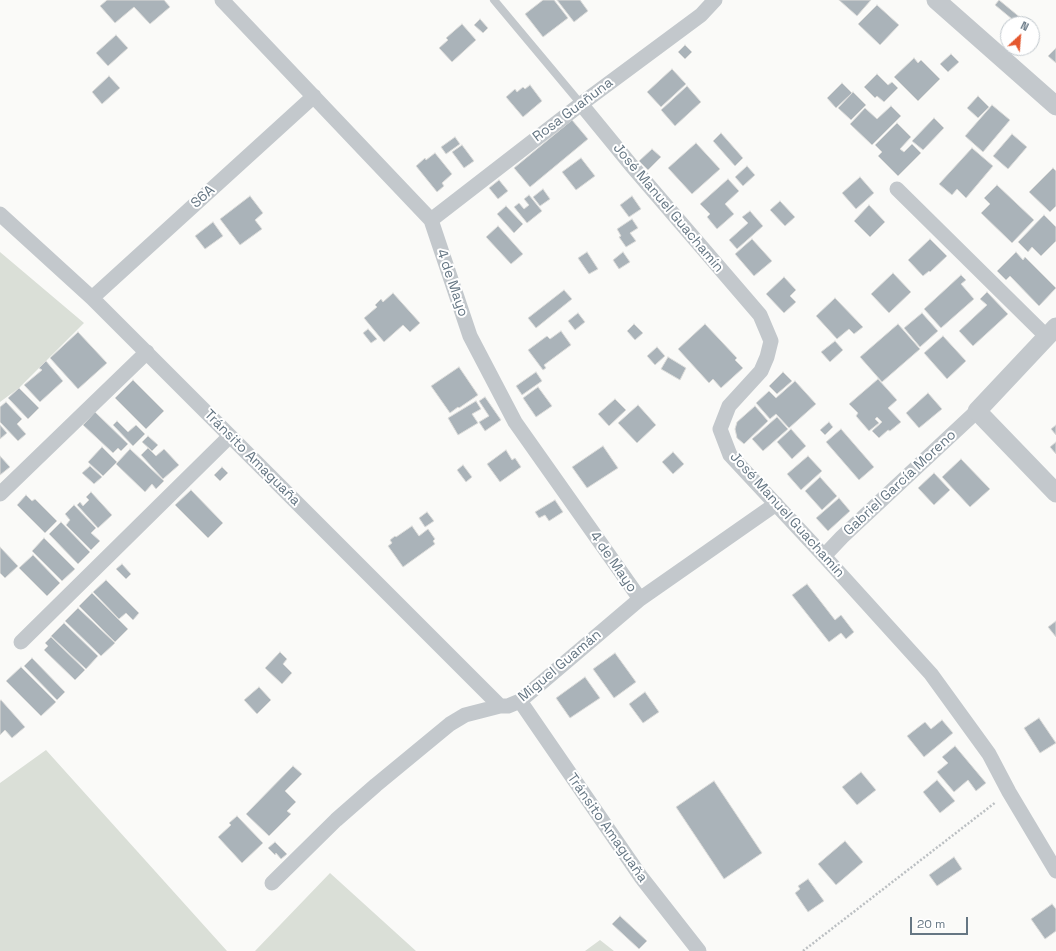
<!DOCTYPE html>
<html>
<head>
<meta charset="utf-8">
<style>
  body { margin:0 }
  #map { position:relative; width:1056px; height:951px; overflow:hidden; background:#fafaf8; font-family:"Space Grotesk",sans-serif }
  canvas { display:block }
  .north { position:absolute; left:1000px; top:16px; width:40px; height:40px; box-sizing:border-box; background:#fff; border:1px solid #c1c8cd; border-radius:50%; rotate:26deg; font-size:11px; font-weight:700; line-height:16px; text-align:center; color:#657683 }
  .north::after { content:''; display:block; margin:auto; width:14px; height:18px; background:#e4572e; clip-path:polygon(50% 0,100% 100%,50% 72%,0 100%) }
  .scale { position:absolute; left:910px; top:917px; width:58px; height:18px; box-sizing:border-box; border:2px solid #657683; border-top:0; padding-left:5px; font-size:12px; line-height:14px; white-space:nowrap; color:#657683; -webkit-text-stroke:3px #fff; paint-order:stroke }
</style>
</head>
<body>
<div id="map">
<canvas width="1056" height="951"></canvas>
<div class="north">N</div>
<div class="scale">20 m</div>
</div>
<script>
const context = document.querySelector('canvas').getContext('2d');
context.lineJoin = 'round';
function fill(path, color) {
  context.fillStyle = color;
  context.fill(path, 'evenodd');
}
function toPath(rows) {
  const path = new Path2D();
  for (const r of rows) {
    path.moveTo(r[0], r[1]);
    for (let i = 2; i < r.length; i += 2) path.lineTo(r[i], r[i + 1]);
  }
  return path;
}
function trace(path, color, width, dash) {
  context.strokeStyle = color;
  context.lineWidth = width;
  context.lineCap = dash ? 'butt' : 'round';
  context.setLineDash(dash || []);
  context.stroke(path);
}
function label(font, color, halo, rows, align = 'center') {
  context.font = font + ' "Space Grotesk",sans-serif';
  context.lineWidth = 4;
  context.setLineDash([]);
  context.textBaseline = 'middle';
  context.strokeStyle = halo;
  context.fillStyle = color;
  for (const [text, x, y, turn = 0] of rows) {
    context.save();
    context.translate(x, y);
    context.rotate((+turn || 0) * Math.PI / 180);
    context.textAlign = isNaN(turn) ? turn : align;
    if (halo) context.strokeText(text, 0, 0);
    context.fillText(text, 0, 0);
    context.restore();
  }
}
fill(toPath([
  [0,252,84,323,19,388,0,402],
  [46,750,227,951,0,951,0,783],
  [330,873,416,951,255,951],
  [600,940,614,951,585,951]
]), '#dadfd7');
const building = toPath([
  [107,0,164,0,170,7,150,24,134,7,115,23,100,6,107,0],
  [543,0,554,0,568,18,543,37,525,14,543,0],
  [557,0,580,0,588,11,574,22,557,0],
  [839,0,871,0,857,16,839,0],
  [999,0,1022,19,1018,24,995,5,999,0],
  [877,5,899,25,880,45,858,24,877,5],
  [480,19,488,28,483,33,474,25,480,19],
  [462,24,476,40,452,62,439,48,448,40,446,38,462,24],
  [116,35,128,48,108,66,96,53,116,35],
  [685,45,692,52,685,59,678,52,685,45],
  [1056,48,1056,63,1048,56,1056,48],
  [951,54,959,62,948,72,940,64,951,54],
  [914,58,918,63,921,60,940,79,918,101,894,77,914,58],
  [672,69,686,84,661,107,647,92,672,69],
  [877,74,888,85,892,82,898,88,884,102,877,96,875,98,864,87,877,74],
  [109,76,120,88,102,104,92,92,109,76],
  [842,83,852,93,836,108,827,98,842,83],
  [530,85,542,101,523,117,506,97,515,89,517,92,523,87,525,89,530,85],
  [687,86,701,102,675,126,661,110,687,86],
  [853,92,866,105,851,120,838,108,853,92],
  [978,96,989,107,978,118,967,108,978,96],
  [992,105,1010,120,983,152,965,136,992,105],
  [891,106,901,116,872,145,850,124,865,108,877,119,891,106],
  [934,118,944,128,923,150,912,141,934,118],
  [572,120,588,139,530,187,514,168,572,120],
  [897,123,911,137,900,149,904,152,912,144,921,153,898,176,878,156,882,152,875,145,897,123],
  [721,133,743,158,735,166,713,141,721,133],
  [1012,134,1027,147,1008,169,993,156,1012,134],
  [455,137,460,144,446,154,441,147,455,137],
  [696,143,720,169,692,194,668,168,696,143],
  [462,145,474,161,464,168,452,152,462,145],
  [972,148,993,166,966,198,957,189,952,195,939,184,972,148],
  [652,149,661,157,648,170,639,161,652,149],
  [435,153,452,174,442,183,444,186,437,192,416,166,425,158,426,160,435,153],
  [581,158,595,176,576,190,562,172,581,158],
  [747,166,755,175,743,186,735,177,747,166],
  [1053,168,1056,171,1056,206,1050,212,1029,192,1053,168],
  [860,177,874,193,856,209,842,193,860,177],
  [728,179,739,191,725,204,734,214,717,229,707,217,710,214,700,204,728,179],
  [499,180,508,191,498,199,489,188,499,180],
  [997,185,1034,220,1012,243,981,213,990,204,984,198,997,185],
  [543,189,550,199,540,206,533,197,543,189],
  [529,195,542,211,527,223,514,207,519,203,524,209,529,205,524,199,529,195],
  [250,196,263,213,255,220,262,229,240,245,220,219,250,196],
  [632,196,641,209,629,217,620,205,632,196],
  [780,201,795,217,785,226,770,210,780,201],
  [869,205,885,222,870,237,854,221,869,205],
  [506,206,523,224,514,233,497,214,506,206],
  [750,211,763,226,737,249,729,240,748,223,742,217,750,211],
  [1044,215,1056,227,1056,241,1041,256,1032,247,1028,252,1018,242,1044,215],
  [632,219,638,228,630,233,636,241,626,247,619,237,621,236,617,229,632,219],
  [213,222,223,236,205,249,195,236,213,222],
  [498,226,523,254,511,264,486,237,498,226],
  [752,239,772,261,754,276,735,254,752,239],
  [930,239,947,256,930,272,929,271,923,276,908,260,930,239],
  [587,252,598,269,589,274,578,258,587,252],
  [623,252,630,262,619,269,613,260,623,252],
  [1016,252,1023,260,1025,257,1056,288,1039,306,1010,276,1006,280,997,271,1016,252],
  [893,273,911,292,889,313,871,294,893,273],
  [961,275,966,280,961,284,974,299,941,328,924,309,961,275],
  [784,277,796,290,790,296,796,302,784,313,766,294,784,277],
  [564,290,572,299,536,328,528,318,564,290],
  [987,292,1008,314,973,346,959,331,987,305,980,299,987,292],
  [393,293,420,323,410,332,403,325,384,342,364,318,377,307,375,305,381,299,383,302,393,293],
  [835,298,863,327,854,334,849,329,837,339,816,316,835,298],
  [578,313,585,322,575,330,568,321,578,313],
  [922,313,938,331,920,347,904,328,922,313],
  [634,324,643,333,635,340,627,331,634,324],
  [705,324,737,358,735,360,743,368,721,388,713,379,709,383,678,349,705,324],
  [898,324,920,349,882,382,860,357,898,324],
  [368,329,377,339,371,343,363,333,368,329],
  [561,331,571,345,544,365,546,368,543,370,528,350,547,336,550,339,561,331],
  [78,332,107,363,78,389,50,358,78,332],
  [943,336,966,361,947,379,924,353,943,336],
  [835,341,843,350,830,362,821,352,835,341],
  [657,347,665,356,655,365,647,356,657,347],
  [668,357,686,368,680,380,661,369,668,357],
  [46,361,63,381,40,402,24,385,42,370,39,368,46,361],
  [459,367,478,395,459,408,458,407,450,413,431,386,459,367],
  [536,372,542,381,522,395,516,386,536,372],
  [783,372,792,381,777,394,769,386,783,372],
  [878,379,897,400,888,408,901,422,890,431,888,430,879,438,872,431,882,422,877,417,875,419,879,423,869,431,856,416,858,413,849,404,878,379],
  [133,380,164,411,146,429,115,398,133,380],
  [795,381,816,404,789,428,776,414,770,419,756,403,769,391,776,398,795,381],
  [538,387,552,406,536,417,523,398,538,387],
  [19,388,39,408,28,419,8,398,19,388],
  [928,393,942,409,919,428,906,413,928,393],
  [485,397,501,420,485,431,479,422,489,416,479,401,485,397],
  [615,399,626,410,609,426,598,414,615,399],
  [476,401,481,409,472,414,478,423,458,435,448,418,476,401],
  [6,402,22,419,17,424,26,434,18,441,0,422,0,407,6,402],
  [638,405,656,425,637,443,618,423,638,405],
  [755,406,768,421,744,444,737,438,735,429,737,422,755,406],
  [95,412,128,444,121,451,118,448,113,453,83,425,95,412],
  [777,417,788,429,763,451,752,439,777,417],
  [117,421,128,432,136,425,145,434,133,446,113,425,117,421],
  [829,422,833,427,825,435,820,430,829,422],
  [0,425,7,433,0,439,0,425],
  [1056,425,1056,435,1051,429,1056,425],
  [791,429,806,446,792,459,777,442,791,429],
  [841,429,874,467,859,480,826,442,841,429],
  [148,436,158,445,152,451,142,442,148,436],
  [1056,442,1056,454,1050,447,1056,442],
  [603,446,618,468,587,488,572,467,603,446],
  [102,447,117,462,103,476,88,462,102,447],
  [148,448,156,456,164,449,179,465,163,479,141,455,148,448],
  [130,449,164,481,156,489,152,484,145,492,116,464,130,449],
  [506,450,512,460,515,458,521,467,500,482,487,464,506,450],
  [673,452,684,464,673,474,662,462,673,452],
  [0,456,10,467,0,475,0,456],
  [808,456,822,471,801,490,787,474,808,456],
  [961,459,990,489,970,507,942,477,961,459],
  [463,465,472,477,466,482,457,470,463,465],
  [90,466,102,477,94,484,82,473,90,466],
  [222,467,228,473,220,481,214,475,222,467],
  [934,473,950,490,934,505,918,488,934,473],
  [820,477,837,496,822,510,805,491,820,477],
  [191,490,223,523,208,538,175,505,191,490],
  [91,492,112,515,98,528,77,505,80,502,83,506,89,500,86,497,91,492],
  [26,495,32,501,35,499,57,521,45,533,17,505,26,495],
  [839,498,850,511,828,531,816,518,839,498],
  [555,500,563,512,549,521,545,515,539,518,535,512,555,500],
  [74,505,96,528,91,533,100,541,91,550,66,525,70,520,65,514,74,505],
  [427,512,434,521,425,527,419,518,427,512],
  [61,522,90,552,78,564,49,534,61,522],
  [412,526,419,536,428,529,435,539,433,541,435,544,403,567,388,546,392,543,390,540,395,536,396,537,412,526],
  [44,538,75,569,62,581,32,551,44,538],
  [0,547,18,566,5,578,0,573,0,547],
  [33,555,60,583,47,596,19,568,33,555],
  [122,564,131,574,126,579,116,569,122,564],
  [106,580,139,613,133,620,126,613,119,619,93,592,106,580],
  [807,584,835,620,841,615,854,632,846,639,841,633,829,642,792,595,807,584],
  [92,593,128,629,115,642,79,606,92,593],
  [78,608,115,643,101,656,65,621,78,608],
  [1056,621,1056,637,1048,627,1056,621],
  [64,623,98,656,86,669,51,636,64,623],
  [51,637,85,670,75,680,44,650,48,646,45,643,51,637],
  [280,652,287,659,283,664,292,673,282,684,265,668,280,652],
  [615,653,636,682,614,698,593,669,615,653],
  [32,658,65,692,57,700,24,666,32,658],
  [21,667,56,702,41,716,6,681,21,667],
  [585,677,600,698,570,718,556,698,585,677],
  [259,687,271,700,257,714,244,700,259,687],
  [645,692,659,712,643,723,629,704,645,692],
  [1,700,25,727,12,738,5,730,0,735,0,701,1,700],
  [1039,718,1056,743,1040,753,1024,728,1039,718],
  [942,720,953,733,924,757,907,736,925,722,931,729,942,720],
  [955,746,986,783,976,791,968,780,954,792,937,772,948,763,942,757,955,746],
  [293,766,302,774,285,791,296,802,287,811,291,814,269,836,246,814,293,766],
  [861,772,876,790,857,805,842,787,861,772],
  [937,780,955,801,940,813,923,792,937,780],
  [714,781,762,853,724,879,676,807,714,781],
  [237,816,263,843,242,863,218,837,231,825,229,823,237,816],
  [845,841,863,862,836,885,818,864,845,841],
  [275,842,287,854,281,859,276,853,275,855,268,848,275,842],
  [954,857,962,869,937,886,929,875,954,857],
  [808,879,824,901,808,912,795,893,800,889,798,886,808,879],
  [1052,904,1056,909,1056,931,1045,939,1031,919,1052,904],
  [620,916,647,941,639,949,612,924,620,916]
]);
fill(building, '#aab3b9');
trace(building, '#dcdcda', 1);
trace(toPath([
  [803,951,996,802]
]), '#bbbfc2', 2.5, [2, 2]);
trace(toPath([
  [494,0,581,104]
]), '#c3c8cc', 8);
trace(toPath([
  [222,0,431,220,470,336,515,422,640,599],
  [581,104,631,165,760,315,771,341,767,357,761,371,729,406,720,429,730,455,824,556,931,674,989,754,1009,792,1056,871],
  [897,189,1047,337],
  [0,214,92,298,500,706],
  [431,220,581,104,701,15,715,0],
  [92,298,314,96],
  [0,494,147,352],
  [824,556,842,537,977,411],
  [21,642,230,436],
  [520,701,641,877,699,951],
  [272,883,336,820,376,785,450,724,465,715,500,706,508,706,520,701,640,599,776,504]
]), '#c3c8cc', 15);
trace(toPath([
  [936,0,1056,106],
  [1056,327,977,411,1056,493]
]), '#c3c8cc', 19);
label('14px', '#657683', '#fff', [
  ["Rosa Guañuna",573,110,-37],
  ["S6A",203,197,-42],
  ["José Manuel Guachamín",668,208,50],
  ["4 de Mayo",452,283,71],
  ["Tránsito Amaguaña",252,458,45],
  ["Gabriel García Moreno",900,483,-43],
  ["José Manuel Guachamín",787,515,48],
  ["4 de Mayo",613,562,55],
  ["Miguel Guamán",560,666,-40],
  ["Tránsito Amaguaña",607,828,55]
]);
</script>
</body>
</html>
